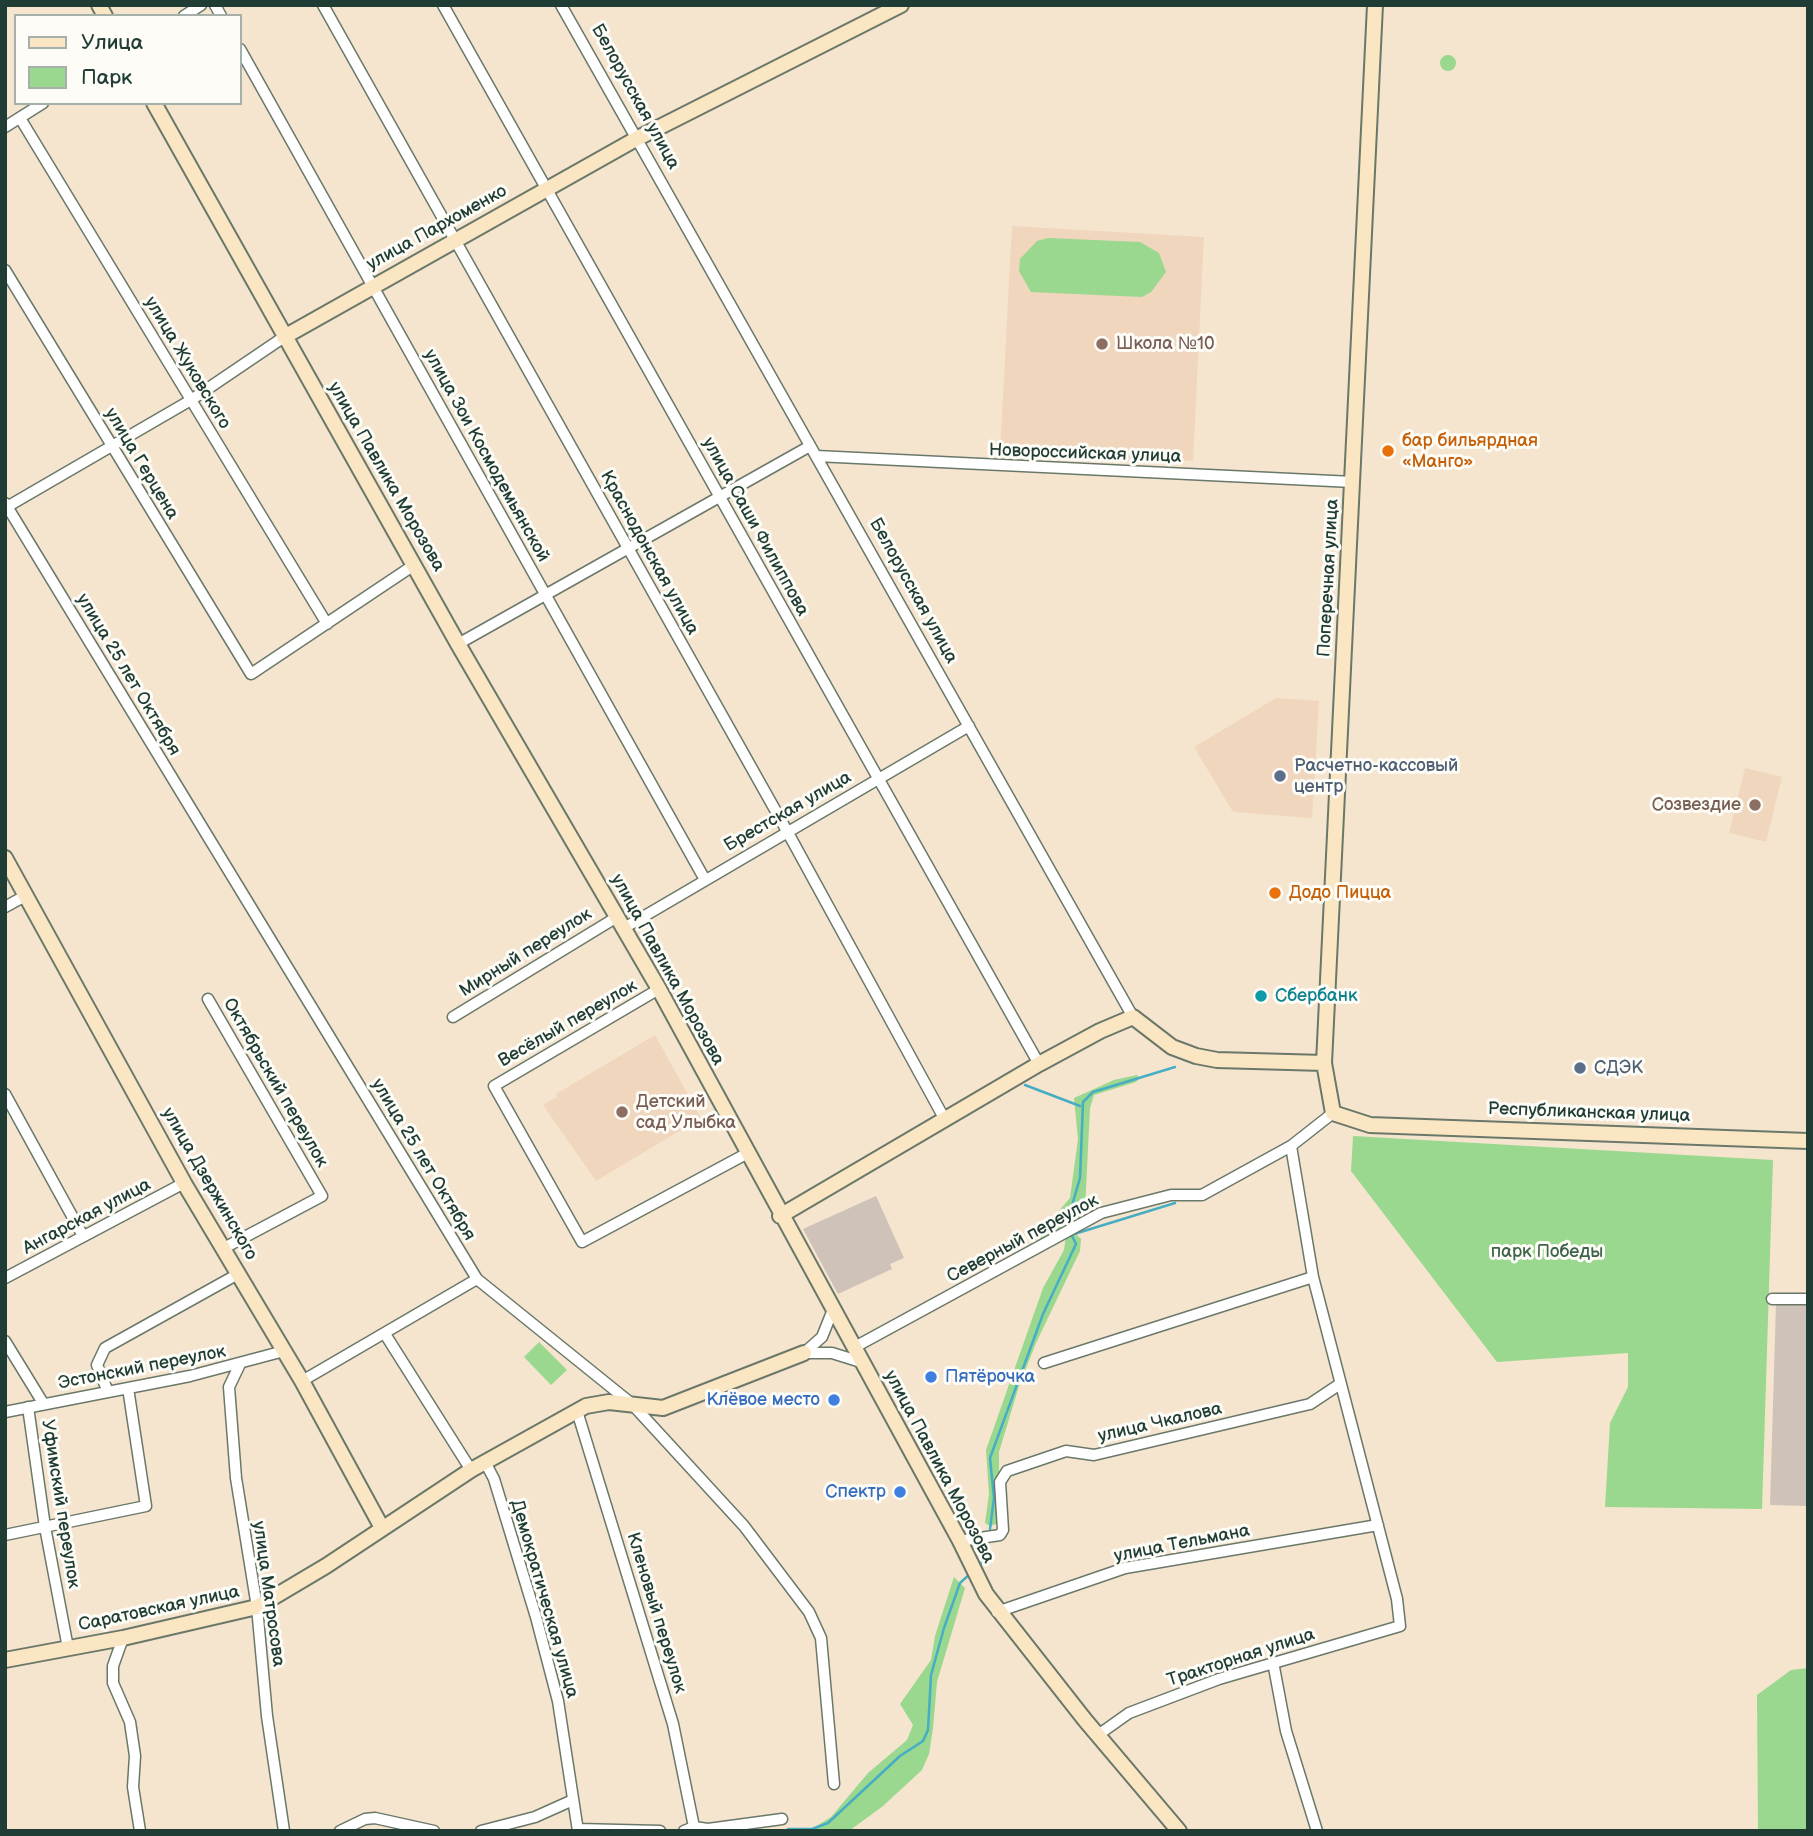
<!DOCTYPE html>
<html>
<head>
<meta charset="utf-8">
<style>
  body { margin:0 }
  #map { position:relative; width:1813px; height:1836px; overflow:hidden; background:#f5e5ce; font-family:"Balsamiq Sans",sans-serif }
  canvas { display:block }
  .frame { position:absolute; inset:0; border:7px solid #1f3d34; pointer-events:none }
  .legend { position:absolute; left:14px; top:14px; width:228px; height:91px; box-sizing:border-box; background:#fdfcf7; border:2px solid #a4b0a9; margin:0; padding:9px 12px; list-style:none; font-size:21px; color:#1f3d34 }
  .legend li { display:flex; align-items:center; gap:14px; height:35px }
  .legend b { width:35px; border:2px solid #a4b0a9 }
</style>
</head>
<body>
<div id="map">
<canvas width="1813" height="1836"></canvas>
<div class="frame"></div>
<ul class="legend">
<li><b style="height:9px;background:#fbe6c4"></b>Улица</li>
<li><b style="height:19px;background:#99d88e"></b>Парк</li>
</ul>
</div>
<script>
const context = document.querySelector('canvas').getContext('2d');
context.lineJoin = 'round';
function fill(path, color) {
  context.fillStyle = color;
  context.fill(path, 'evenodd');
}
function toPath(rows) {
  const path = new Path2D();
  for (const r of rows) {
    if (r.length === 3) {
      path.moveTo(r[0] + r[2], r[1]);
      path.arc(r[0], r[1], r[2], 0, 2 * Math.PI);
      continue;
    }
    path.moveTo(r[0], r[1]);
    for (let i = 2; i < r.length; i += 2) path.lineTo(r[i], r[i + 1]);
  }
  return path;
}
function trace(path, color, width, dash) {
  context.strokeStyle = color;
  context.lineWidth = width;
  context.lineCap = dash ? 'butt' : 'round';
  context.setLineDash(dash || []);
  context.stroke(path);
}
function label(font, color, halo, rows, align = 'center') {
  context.font = font + ' "Balsamiq Sans",sans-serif';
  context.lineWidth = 6;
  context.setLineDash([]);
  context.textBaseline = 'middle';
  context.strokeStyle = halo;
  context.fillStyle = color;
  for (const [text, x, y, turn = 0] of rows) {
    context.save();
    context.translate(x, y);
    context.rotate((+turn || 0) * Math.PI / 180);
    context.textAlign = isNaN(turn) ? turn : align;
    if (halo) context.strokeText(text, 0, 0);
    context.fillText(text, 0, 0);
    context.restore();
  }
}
fill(toPath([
  [1012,226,1204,237,1193,461,1000,452],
  [1276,698,1319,701,1312,818,1233,812,1194,747],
  [1745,768,1782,777,1766,842,1729,833],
  [655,1035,701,1118,596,1181,543,1105,557,1097,556,1094]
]), '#f0d6bc');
fill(toPath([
  [876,1196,904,1258,890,1264,892,1269,838,1294,803,1229],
  [1776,1304,1808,1304,1808,1506,1770,1505]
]), '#cec2b9');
fill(toPath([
  [1448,63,8],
  [1048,238,1140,242,1159,253,1166,272,1151,292,1142,297,1031,292,1019,271,1020,259,1037,241],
  [1137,1075,1140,1078,1136,1082,1094,1095,1090,1108,1085,1209,1081,1217,1040,1240,1034,1240,1070,1198,1078,1139,1074,1098,1114,1080],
  [1353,1136,1773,1160,1762,1509,1605,1507,1610,1423,1628,1387,1628,1353,1497,1362,1351,1171],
  [1075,1233,1081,1239,1080,1251,1036,1343,1019,1386,999,1452,999,1517,996,1524,990,1526,985,1523,989,1494,986,1450,1043,1288,1064,1250,1066,1236],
  [539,1342,567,1370,551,1385,524,1357],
  [954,1577,965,1588,937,1682,933,1728,929,1754,922,1770,883,1806,849,1831,818,1831,815,1827,831,1817,868,1773,907,1740,913,1725,900,1704,931,1660,935,1636],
  [1808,1668,1808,1831,1758,1831,1757,1695,1791,1670]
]), '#99d88e');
trace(toPath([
  [1025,1085,1080,1106],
  [1066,1226,1080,1178,1083,1102,1093,1092,1175,1067],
  [1071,1235,1175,1203],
  [990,1529,994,1498,990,1458,1043,1314,1076,1244,1071,1234],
  [981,1565,986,1545],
  [788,1829,812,1829,828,1823,900,1756,923,1741,928,1730,931,1675,944,1628,960,1583,971,1573]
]), '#46adc5', 2.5);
const street = toPath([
  [215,5,221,16],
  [323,5,787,831,944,1118],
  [443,5,1039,1064],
  [561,5,1133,1017],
  [184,16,201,5],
  [240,49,704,878],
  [20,118,327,624],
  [5,127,43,103],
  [5,270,251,674,414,565],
  [816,456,1353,482],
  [5,503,477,1279,632,1404,744,1526,809,1612,821,1638,834,1784],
  [5,508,191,400,284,337],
  [458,644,810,446],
  [5,907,25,896],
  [624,928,969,726],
  [659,989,494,1086,582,1242,746,1154],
  [208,999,322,1196,224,1248],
  [453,1017,617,917],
  [5,1094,83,1236],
  [5,1278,184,1183],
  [1772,1299,1808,1299],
  [385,1334,471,1470],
  [5,1341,43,1403],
  [853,1348,1101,1213,1171,1195,1202,1195,1291,1146],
  [804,1353,832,1353,861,1362],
  [804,1353,822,1337,832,1312],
  [1044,1363,1313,1277],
  [240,1364,229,1387,236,1478,257,1607,267,1716,284,1831],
  [302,1381,477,1279],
  [108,1392,97,1365,105,1348,238,1274],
  [28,1407,45,1527,68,1648],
  [577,1411,673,1724,694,1827],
  [5,1412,190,1376,284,1351],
  [485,1462,494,1479,536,1617,558,1701,578,1831],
  [5,1535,146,1506,128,1388],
  [960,1541,1000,1535,1003,1530,1000,1482,1007,1471,1066,1451,1094,1455,1310,1404,1340,1384],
  [997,1612,1125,1568,1378,1525],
  [123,1638,113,1666,113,1683,130,1722,135,1756,133,1787,140,1831],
  [1273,1662,1286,1731,1317,1831],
  [1098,1735,1129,1713,1219,1679,1400,1626,1397,1599,1313,1277,1291,1146,1333,1113],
  [578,1829,660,1831],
  [340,1831,365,1819,375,1818,434,1831],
  [481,1831,535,1817,573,1800],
  [684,1831,694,1827,708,1829,782,1819]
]);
const secondary = toPath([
  [99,5,105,16],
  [1375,5,1324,1063,1333,1113,1370,1125,1808,1141],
  [154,103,458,644,659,989,960,1541,986,1594,1085,1720,1179,1831],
  [284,337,636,139,901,5],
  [5,858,184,1183,302,1381,381,1526],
  [780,1216,1039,1064,1100,1031,1133,1017,1172,1047,1196,1056,1217,1060,1324,1063],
  [5,1660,123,1638,257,1607,326,1566,471,1470,586,1406,609,1402,663,1408,804,1353]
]);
trace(street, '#6a786a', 13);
trace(secondary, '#6a786a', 18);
trace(street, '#fff', 10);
trace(secondary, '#fbe6c4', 14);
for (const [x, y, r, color] of [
  [1102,344,7,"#8d6e63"],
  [1388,451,7,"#e8710a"],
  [1280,776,7,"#5c6f8a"],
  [1755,805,7,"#8d6e63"],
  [1275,893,7,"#e8710a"],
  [1261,996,7,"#0f9aa8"],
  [1580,1068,7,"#5c6f8a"],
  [622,1112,7,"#8d6e63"],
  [931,1377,7,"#3f7fe0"],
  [834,1400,7,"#3f7fe0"],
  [900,1492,7,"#3f7fe0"]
]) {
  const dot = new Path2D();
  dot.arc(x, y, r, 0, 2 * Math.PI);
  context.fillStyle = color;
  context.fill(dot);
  trace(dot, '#fdfcf7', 2.5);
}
label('18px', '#1f3d34', '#fdfcf7', [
  ["Белорусская улица",635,97,61],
  ["улица Пархоменко",437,228,-29],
  ["улица Жуковского",187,363,59],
  ["Новороссийская улица",1085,454,2],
  ["улица Зои Космодемьянской",486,456,61],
  ["улица Герцена",141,464,59],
  ["улица Павлика Морозова",386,477,60],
  ["улица Саши Филиппова",755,527,61],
  ["Краснодонская улица",649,553,61],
  ["Поперечная улица",1329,578,-87],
  ["Белорусская улица",913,591,61],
  ["улица 25 лет Октября",128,675,59],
  ["Брестская улица",788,812,-30],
  ["Мирный переулок",526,953,-32],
  ["улица Павлика Морозова",667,970,61],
  ["Весёлый переулок",568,1024,-30],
  ["Октябрьский переулок",275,1083,60],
  ["Республиканская улица",1589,1113,2],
  ["улица 25 лет Октября",423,1160,59],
  ["улица Дзержинского",209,1184,60],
  ["Ангарская улица",87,1217,-28],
  ["Северный переулок",1023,1239,-28],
  ["Эстонский переулок",142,1368,-11],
  ["улица Чкалова",1160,1423,-13],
  ["улица Павлика Морозова",939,1467,62],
  ["Уфимский переулок",60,1504,81],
  ["улица Тельмана",1182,1544,-11],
  ["улица Матросова",268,1594,82],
  ["Демократическая улица",544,1599,74],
  ["Саратовская улица",159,1609,-12],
  ["Кленовый переулок",656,1613,73],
  ["Тракторная улица",1241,1658,-18]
]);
label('18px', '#785e54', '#fdfcf7', [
  ["Школа №10",1116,344],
  ["Созвездие",1741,805,"right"],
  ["Детский",636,1102],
  ["сад Улыбка",636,1123]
], 'left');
label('18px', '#c56008', '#fdfcf7', [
  ["бар бильярдная",1402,441],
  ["«Манго»",1402,462],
  ["Додо Пицца",1289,893]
], 'left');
label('18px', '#4e5e75', '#fdfcf7', [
  ["Расчетно-кассовый",1294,766],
  ["центр",1294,787],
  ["СДЭК",1594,1068]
], 'left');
label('18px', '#0d838f', '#fdfcf7', [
  ["Сбербанк",1275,996]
], 'left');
label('18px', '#3e644a', '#fdfcf7', [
  ["парк Победы",1547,1252]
]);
label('18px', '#366cbe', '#fdfcf7', [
  ["Пятёрочка",945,1377,"left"],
  ["Клёвое место",820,1400],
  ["Спектр",886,1492]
], 'right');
</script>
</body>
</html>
